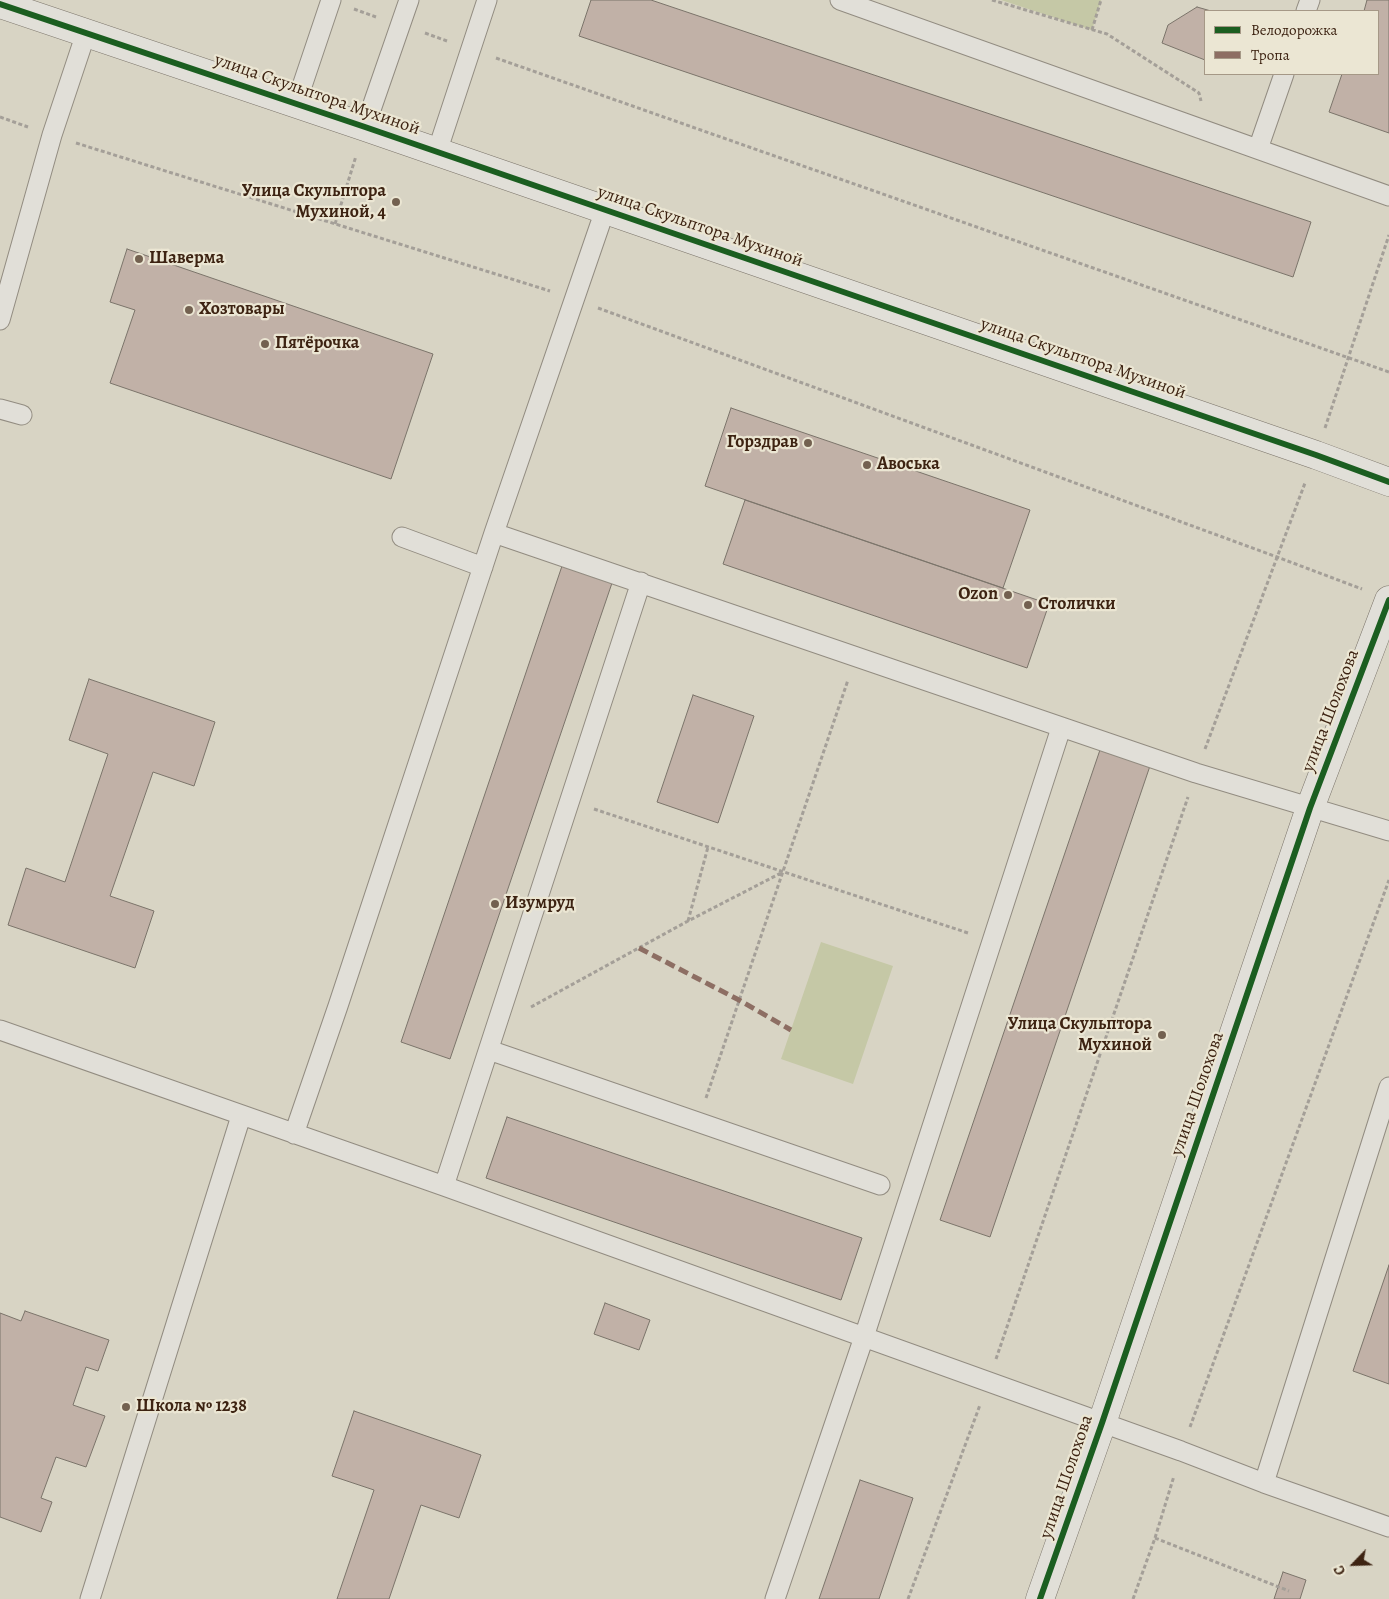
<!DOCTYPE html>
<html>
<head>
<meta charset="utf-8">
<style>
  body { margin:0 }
  #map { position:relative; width:1389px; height:1599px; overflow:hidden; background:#d8d4c4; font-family:Alegreya,serif }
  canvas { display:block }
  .legend { position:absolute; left:1204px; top:10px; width:175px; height:65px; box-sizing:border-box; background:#ebe6d3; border:1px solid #a59886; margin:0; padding:6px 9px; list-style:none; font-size:15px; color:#3d2312 }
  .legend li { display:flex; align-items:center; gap:10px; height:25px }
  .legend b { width:25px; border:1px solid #a59886 }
  .north { position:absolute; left:1329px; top:1539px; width:50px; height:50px; -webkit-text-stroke:4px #ebe6d3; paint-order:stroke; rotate:246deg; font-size:14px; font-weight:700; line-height:20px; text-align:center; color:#3d2312 }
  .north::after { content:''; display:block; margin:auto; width:18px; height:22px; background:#3d2312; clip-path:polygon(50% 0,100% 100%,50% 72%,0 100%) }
</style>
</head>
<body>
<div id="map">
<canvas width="1389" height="1599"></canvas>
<ul class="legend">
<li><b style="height:6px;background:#1b5e20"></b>Велодорожка</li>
<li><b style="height:6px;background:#8d6e63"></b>Тропа</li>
</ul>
<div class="north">С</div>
</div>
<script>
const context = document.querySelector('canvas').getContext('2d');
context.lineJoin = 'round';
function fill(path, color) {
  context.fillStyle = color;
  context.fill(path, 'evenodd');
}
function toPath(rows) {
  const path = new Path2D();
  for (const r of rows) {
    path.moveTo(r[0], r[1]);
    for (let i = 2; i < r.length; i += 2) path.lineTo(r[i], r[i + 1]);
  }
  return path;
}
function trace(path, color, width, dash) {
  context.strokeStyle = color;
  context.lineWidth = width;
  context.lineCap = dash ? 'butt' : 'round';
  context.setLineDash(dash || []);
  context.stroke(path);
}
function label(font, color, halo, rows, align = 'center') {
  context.font = font + ' Alegreya,serif';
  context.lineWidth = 4.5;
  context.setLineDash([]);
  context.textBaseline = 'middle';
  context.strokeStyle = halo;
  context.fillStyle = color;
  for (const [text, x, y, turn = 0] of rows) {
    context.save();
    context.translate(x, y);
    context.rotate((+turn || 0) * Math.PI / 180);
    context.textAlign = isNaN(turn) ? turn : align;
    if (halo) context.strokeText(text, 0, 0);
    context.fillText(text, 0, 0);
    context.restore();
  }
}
fill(toPath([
  [1001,0,1101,0,1092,30],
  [821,942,893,966,853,1084,781,1059]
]), '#c5c8a6');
const building = toPath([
  [591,0,651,0,1311,222,1293,277,579,36,591,0],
  [1367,0,1389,0,1389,133,1329,112,1342,74,1378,74,1378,11,1364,11,1367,0],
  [1197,7,1211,11,1205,11,1205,60,1162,43,1168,25,1197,7],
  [127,249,433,354,391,479,110,383,135,310,110,302,127,249],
  [731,408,1030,510,1003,588,705,486,731,408],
  [745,500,1049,604,1027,668,723,564,745,500],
  [562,566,612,583,450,1059,401,1042,562,566],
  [89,679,215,722,194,786,153,772,110,896,154,911,135,968,8,925,26,868,65,882,108,754,69,740,89,679],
  [693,695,754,716,718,823,657,802,693,695],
  [1102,744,1152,760,990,1237,940,1220,1102,744],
  [507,1117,862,1238,841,1300,486,1178,507,1117],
  [1389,1265,1389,1384,1353,1371,1389,1265],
  [605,1303,650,1320,639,1350,594,1334,605,1303],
  [25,1311,109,1340,98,1371,86,1367,73,1405,105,1416,86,1467,56,1457,41,1498,52,1502,41,1532,0,1517,0,1313,21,1321,25,1311],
  [354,1411,481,1455,459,1518,421,1505,389,1599,337,1599,374,1490,332,1476,354,1411],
  [860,1480,913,1498,879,1599,819,1599,860,1480],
  [1283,1572,1306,1580,1300,1599,1274,1599,1283,1572]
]);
fill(building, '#c1b1a7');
trace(building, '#7b746a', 1);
const lane = toPath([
  [840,0,1389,196],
  [1306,11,1310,0],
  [296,104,331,0],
  [365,127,409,0],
  [1258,149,1284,74],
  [437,152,487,0],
  [0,320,52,135,86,33],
  [0,409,22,415],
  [494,533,1196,773,1389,831],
  [402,537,483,567],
  [0,1030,444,1186,1181,1451,1264,1483,1389,1527],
  [489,1050,880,1185],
  [294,1134,338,1006,494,533,605,210],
  [444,1186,641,582],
  [1264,1483,1389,1087],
  [90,1599,241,1116],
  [775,1599,864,1337,1061,728]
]);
const secondary = toPath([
  [0,4,365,127,1316,455,1389,482],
  [1040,1599,1102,1423,1310,808,1389,600]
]);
trace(lane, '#928c81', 21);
trace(secondary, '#7b746a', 29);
trace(toPath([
  [992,0,1107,34,1199,93,1201,101],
  [354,9,376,17],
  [1092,30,1101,0],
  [425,33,447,41],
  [496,58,1389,372],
  [0,117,28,127],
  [76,143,550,291],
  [335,224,356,156],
  [598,308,1277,557,1362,589],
  [1325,428,1389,235],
  [1205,749,1305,483],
  [594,809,968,933],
  [688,921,708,847],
  [531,1007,688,921,783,872],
  [706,1098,848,680],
  [996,1359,1188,797],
  [1190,1427,1389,880],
  [1155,1538,1289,1591],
  [908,1599,980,1405],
  [1133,1599,1155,1538,1174,1476]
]), '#a49f98', 3, [4, 2.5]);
trace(lane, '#e1dfd8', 19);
trace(secondary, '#e1dfd8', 28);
trace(toPath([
  [639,948,739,1000,791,1030]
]), '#8d6e63', 5, [10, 5]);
trace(toPath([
  [0,4,365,127,1316,455,1389,482],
  [1040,1599,1102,1423,1310,808,1389,600]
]), '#1b5e20', 6);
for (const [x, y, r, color] of [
  [396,202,5,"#736150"],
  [139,259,5,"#736150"],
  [189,310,5,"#736150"],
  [265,344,5,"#736150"],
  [808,443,5,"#736150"],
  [867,465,5,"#736150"],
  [1008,595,5,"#736150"],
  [1028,605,5,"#736150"],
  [495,904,5,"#736150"],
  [1162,1035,5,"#736150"],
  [126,1407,5,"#736150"]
]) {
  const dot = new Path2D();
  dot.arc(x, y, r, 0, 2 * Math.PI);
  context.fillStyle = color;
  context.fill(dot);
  trace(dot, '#ebe6d3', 2);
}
label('18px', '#3d2312', '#ebe6d3', [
  ["улица Скульптора Мухиной",317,95,19],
  ["улица Скульптора Мухиной",700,227,19],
  ["улица Скульптора Мухиной",1083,359,19],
  ["улица Шолохова",1331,711,-69],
  ["улица Шолохова",1198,1094,-71],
  ["улица Шолохова",1067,1477,-71]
]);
label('bold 18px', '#3d2312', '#ebe6d3', [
  ["Улица Скульптора",386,192,"right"],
  ["Мухиной, 4",386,213,"right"],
  ["Шаверма",149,259],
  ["Хозтовары",199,310],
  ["Пятёрочка",275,344],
  ["Горздрав",798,443,"right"],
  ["Авоська",877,465],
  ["Ozon",998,595,"right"],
  ["Столички",1038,605],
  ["Изумруд",505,904],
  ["Улица Скульптора",1152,1025,"right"],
  ["Мухиной",1152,1046,"right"],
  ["Школа № 1238",136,1407]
], 'left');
</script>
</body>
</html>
